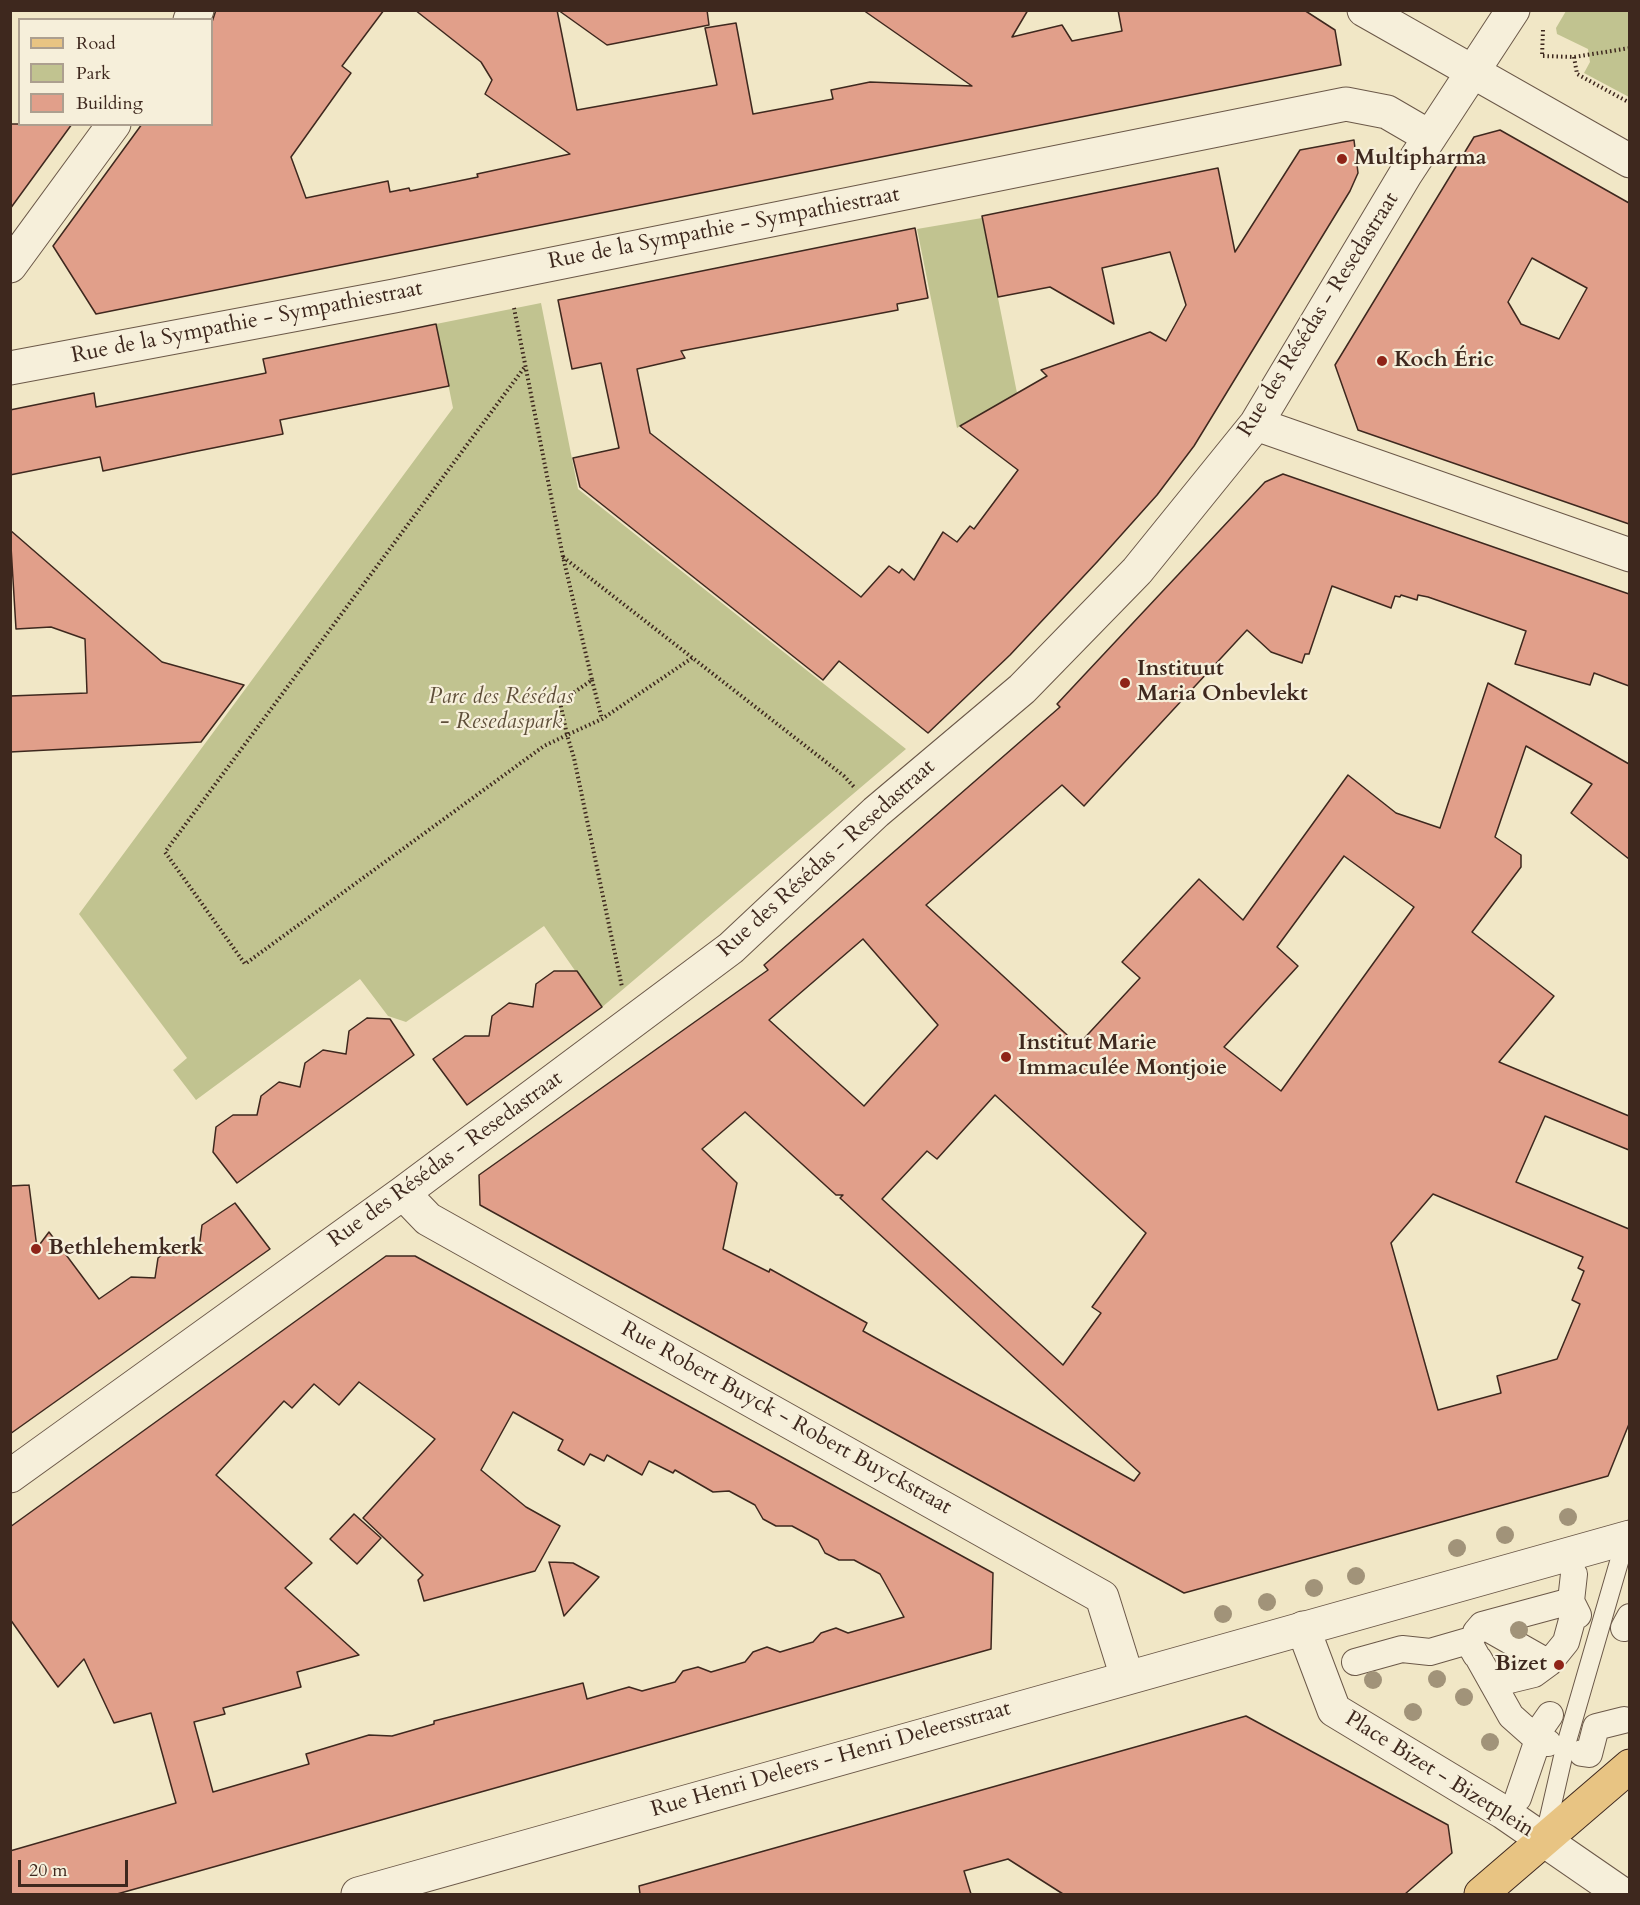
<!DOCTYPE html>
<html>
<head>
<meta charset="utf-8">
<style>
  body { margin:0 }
  #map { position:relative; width:1640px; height:1905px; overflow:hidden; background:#f1e7c6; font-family:Cardo,serif }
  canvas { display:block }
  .frame { position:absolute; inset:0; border:12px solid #3e281e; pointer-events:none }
  .legend { position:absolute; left:18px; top:18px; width:195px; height:108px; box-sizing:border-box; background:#f6efda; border:2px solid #ac9f8f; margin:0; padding:8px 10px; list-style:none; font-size:18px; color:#3e281e }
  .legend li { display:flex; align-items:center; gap:12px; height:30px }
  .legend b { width:30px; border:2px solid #ac9f8f }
  .scale { position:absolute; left:18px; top:1860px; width:110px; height:27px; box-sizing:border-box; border:3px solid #3e281e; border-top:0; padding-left:8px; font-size:18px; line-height:21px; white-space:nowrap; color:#3e281e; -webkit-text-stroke:4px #f6efda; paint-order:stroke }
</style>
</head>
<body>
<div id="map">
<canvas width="1640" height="1905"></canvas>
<div class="frame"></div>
<ul class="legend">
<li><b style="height:8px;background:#e8c483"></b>Road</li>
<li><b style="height:16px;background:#c1c390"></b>Park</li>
<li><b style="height:16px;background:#e19f8a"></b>Building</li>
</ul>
<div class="scale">20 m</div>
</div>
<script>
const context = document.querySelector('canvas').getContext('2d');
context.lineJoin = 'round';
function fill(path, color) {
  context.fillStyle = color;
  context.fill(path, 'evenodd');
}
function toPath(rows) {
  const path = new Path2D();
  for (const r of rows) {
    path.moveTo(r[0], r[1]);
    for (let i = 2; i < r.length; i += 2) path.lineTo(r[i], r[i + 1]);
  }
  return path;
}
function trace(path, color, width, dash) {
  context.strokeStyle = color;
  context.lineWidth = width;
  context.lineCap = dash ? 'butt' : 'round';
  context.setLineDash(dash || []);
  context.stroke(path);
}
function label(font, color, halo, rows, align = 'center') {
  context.font = font + ' Cardo,serif';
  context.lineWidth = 4.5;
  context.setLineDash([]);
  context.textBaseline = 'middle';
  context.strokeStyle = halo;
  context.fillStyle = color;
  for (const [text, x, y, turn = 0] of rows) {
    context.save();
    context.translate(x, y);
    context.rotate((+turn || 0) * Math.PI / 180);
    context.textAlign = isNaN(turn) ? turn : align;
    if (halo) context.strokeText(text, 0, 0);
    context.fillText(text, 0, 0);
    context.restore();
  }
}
fill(toPath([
  [1566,11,1629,11,1629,97,1584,73,1590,62,1588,49,1557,34,1556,28],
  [982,218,1017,393,957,428,917,229],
  [541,303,578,489,906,749,601,1008,544,926,406,1022,388,1016,360,979,196,1100,173,1070,187,1058,79,914,453,408,436,324]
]), '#c1c390');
const building = toPath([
  [216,10,384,10,342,66,351,73,291,157,306,198,388,181,390,192,409,188,410,191,478,177,477,174,570,154,485,94,492,80,481,62,415,10,557,10,577,110,717,85,705,28,736,23,753,114,833,99,831,90,870,82,972,86,863,10,1028,10,1012,37,1062,25,1072,41,1122,31,1118,10,1304,10,1335,30,1341,65,96,314,53,246,142,124,212,124,212,22,216,10],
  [558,10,707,10,709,25,607,45,558,10],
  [10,124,72,124,10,209,10,124],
  [1500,130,1629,203,1629,524,1358,430,1335,365,1474,137,1500,130],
  [1532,258,1587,288,1559,339,1521,324,1508,302,1532,258],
  [1354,140,1358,173,1350,191,1194,446,1157,495,1097,562,1010,655,928,733,839,661,823,680,580,487,573,458,619,448,601,363,572,369,558,300,915,228,928,298,897,304,898,310,681,351,685,358,637,369,650,433,861,597,889,566,899,573,902,569,914,580,943,532,957,542,970,526,974,529,1018,470,960,426,1047,376,1041,370,1150,332,1166,341,1186,305,1170,252,1102,268,1114,324,1050,287,998,297,982,216,1218,168,1235,252,1300,150,1354,140],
  [436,324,449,386,280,420,283,434,193,452,103,471,100,457,10,475,10,410,94,393,96,407,266,373,263,359,436,324],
  [1283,474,1629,594,1629,686,1594,673,1590,685,1515,664,1526,631,1428,597,1418,595,1417,600,1401,595,1400,597,1395,596,1391,608,1332,586,1309,654,1305,654,1302,663,1271,652,1247,630,1084,806,1062,785,926,905,1078,1045,1140,978,1122,962,1199,879,1243,920,1348,775,1396,813,1440,828,1488,683,1629,764,1629,859,1571,813,1592,784,1526,746,1495,837,1521,855,1521,867,1472,932,1554,996,1499,1062,1629,1116,1629,1150,1545,1116,1516,1182,1629,1229,1629,1424,1608,1476,1184,1593,480,1205,479,1175,768,970,764,965,1060,707,1057,704,1265,482,1283,474],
  [1344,856,1414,907,1281,1091,1224,1047,1298,966,1277,947,1344,856],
  [863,939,938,1025,864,1106,769,1020,863,939],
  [995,1095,1146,1233,1092,1307,1101,1313,1063,1365,882,1199,927,1151,937,1159,995,1095],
  [745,1112,836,1195,843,1195,840,1198,1140,1473,1134,1481,863,1331,867,1323,770,1269,769,1272,723,1249,737,1183,702,1149,745,1112],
  [1433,1194,1583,1257,1578,1268,1584,1271,1572,1300,1580,1304,1557,1359,1497,1376,1501,1393,1438,1410,1391,1243,1433,1194],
  [10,530,162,662,244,685,201,742,10,752,10,696,87,693,85,639,51,627,16,629,10,530],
  [554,971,577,971,602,1007,467,1105,433,1059,465,1036,489,1036,492,1016,509,1003,533,1007,536,984,554,971],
  [367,1018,390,1019,414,1055,237,1183,213,1152,216,1127,233,1115,257,1115,261,1096,279,1082,300,1087,305,1063,323,1050,346,1054,349,1031,367,1018],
  [29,1185,37,1248,49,1232,99,1299,131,1277,155,1278,158,1258,176,1244,199,1249,202,1225,235,1203,270,1249,10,1434,10,1186,29,1185],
  [386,1256,415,1256,993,1573,991,1649,117,1894,10,1894,10,1851,176,1803,151,1713,114,1723,84,1659,58,1687,10,1619,10,1527,386,1256],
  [359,1382,435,1439,363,1518,423,1575,418,1580,424,1601,535,1571,560,1526,526,1507,481,1470,513,1412,563,1440,558,1450,584,1465,590,1454,604,1461,607,1455,642,1475,649,1461,673,1473,675,1470,713,1492,729,1491,755,1505,763,1519,776,1526,792,1526,818,1540,825,1553,839,1560,854,1560,880,1574,904,1617,848,1633,836,1628,821,1633,813,1642,780,1652,767,1647,753,1652,745,1662,711,1672,698,1667,683,1671,675,1682,642,1691,629,1687,587,1699,583,1683,434,1721,434,1724,392,1736,369,1735,306,1754,309,1764,213,1792,194,1722,225,1714,223,1708,301,1687,297,1672,359,1655,285,1588,312,1563,216,1475,284,1401,292,1408,314,1384,339,1405,359,1382],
  [354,1514,381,1538,357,1564,330,1539,354,1514],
  [549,1562,573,1563,599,1577,564,1616,549,1562],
  [1246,1716,1448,1825,1452,1853,1405,1894,1063,1894,1008,1859,964,1871,971,1894,640,1894,639,1886,1246,1716]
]);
fill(building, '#e19f8a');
trace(building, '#3e281e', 1.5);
const service = toPath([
  [1545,1835,1565,1748,1626,1538]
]);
const pedestrian = toPath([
  [1574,1574,1571,1601,1578,1615],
  [1482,1625,1549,1663,1566,1642,1575,1609],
  [1624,1628,1630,1617],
  [1476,1632,1482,1625,1571,1601],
  [1479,1659,1511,1716,1538,1740,1548,1743],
  [1355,1662,1402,1649,1430,1652,1468,1641,1476,1655],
  [1493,1684,1534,1674,1549,1663],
  [1582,1753,1589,1754,1596,1727,1624,1720],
  [1518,1798,1543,1725,1550,1715]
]);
const minor = toPath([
  [1364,10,1630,161],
  [190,20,197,10],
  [10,266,114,124],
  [10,368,394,296,1346,104,1387,112,1430,137],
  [1256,424,1630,555],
  [403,1193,428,1219,1102,1597,1127,1677],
  [10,1476,403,1193,731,948,876,812,1022,689,1137,571,1256,424,1405,175,1513,10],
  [1303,1628,1334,1710,1503,1812,1622,1894]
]);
const tertiary = toPath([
  [358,1894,1630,1537]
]);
const primary = toPath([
  [1481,1894,1630,1766]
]);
trace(service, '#6b5848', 20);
trace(pedestrian, '#6b5848', 28);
trace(minor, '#6b5848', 35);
trace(tertiary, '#6b5848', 35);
trace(primary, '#3e281e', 35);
trace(toPath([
  [1543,30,1542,56,1574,57,1630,48],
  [1574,57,1577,74,1630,103],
  [514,308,563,557,592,680,560,702,567,735,602,719,692,658],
  [524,368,165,852,245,964,544,746,567,735,574,758,622,987],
  [563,557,844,776,854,787],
  [592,680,602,719]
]), '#3e281e', 4, [1.5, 3]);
trace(service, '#f6efda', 18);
trace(pedestrian, '#f6efda', 26);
trace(minor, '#f6efda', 33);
trace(tertiary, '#f6efda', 33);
trace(primary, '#e8c483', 33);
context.fillStyle = '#a19379';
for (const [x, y] of [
  [1568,1517],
  [1505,1535],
  [1457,1548],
  [1356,1576],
  [1314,1588],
  [1267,1602],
  [1223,1614],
  [1519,1630],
  [1437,1679],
  [1373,1680],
  [1464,1697],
  [1413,1712],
  [1490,1742]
]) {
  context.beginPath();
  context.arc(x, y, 9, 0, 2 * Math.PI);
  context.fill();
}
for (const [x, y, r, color] of [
  [1342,159,6,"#8f2418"],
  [1382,361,6,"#8f2418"],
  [1125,683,6,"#8f2418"],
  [1006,1057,6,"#8f2418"],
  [36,1249,6,"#8f2418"],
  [1559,1665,6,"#8f2418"]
]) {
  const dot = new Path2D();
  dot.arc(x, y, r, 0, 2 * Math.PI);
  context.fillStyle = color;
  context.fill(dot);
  trace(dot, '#f6efda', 2);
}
label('bold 22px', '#3e281e', '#f6efda', [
  ["Multipharma",1354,159],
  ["Koch Éric",1394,361],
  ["Instituut",1137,670],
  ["Maria Onbevlekt",1137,695],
  ["Institut Marie",1018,1044],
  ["Immaculée Montjoie",1018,1069],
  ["Bethlehemkerk",48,1249],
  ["Bizet",1547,1665,"right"]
], 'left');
label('22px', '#3e281e', '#f6efda', [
  ["Rue de la Sympathie - Sympathiestraat",724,229,-11],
  ["Rue des Résédas - Resedastraat",1319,315,-58],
  ["Rue de la Sympathie - Sympathiestraat",247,323,-11],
  ["Rue des Résédas - Resedastraat",827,859,-42],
  ["Rue des Résédas - Resedastraat",446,1160,-36],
  ["Rue Robert Buyck - Robert Buyckstraat",786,1419,29],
  ["Rue Henri Deleers - Henri Deleersstraat",831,1760,-16],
  ["Place Bizet - Bizetplein",1439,1775,32]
]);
label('italic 22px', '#5f4f3a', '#f6efda', [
  ["Parc des Résédas",501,698],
  ["- Resedaspark",501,723]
]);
</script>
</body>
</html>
